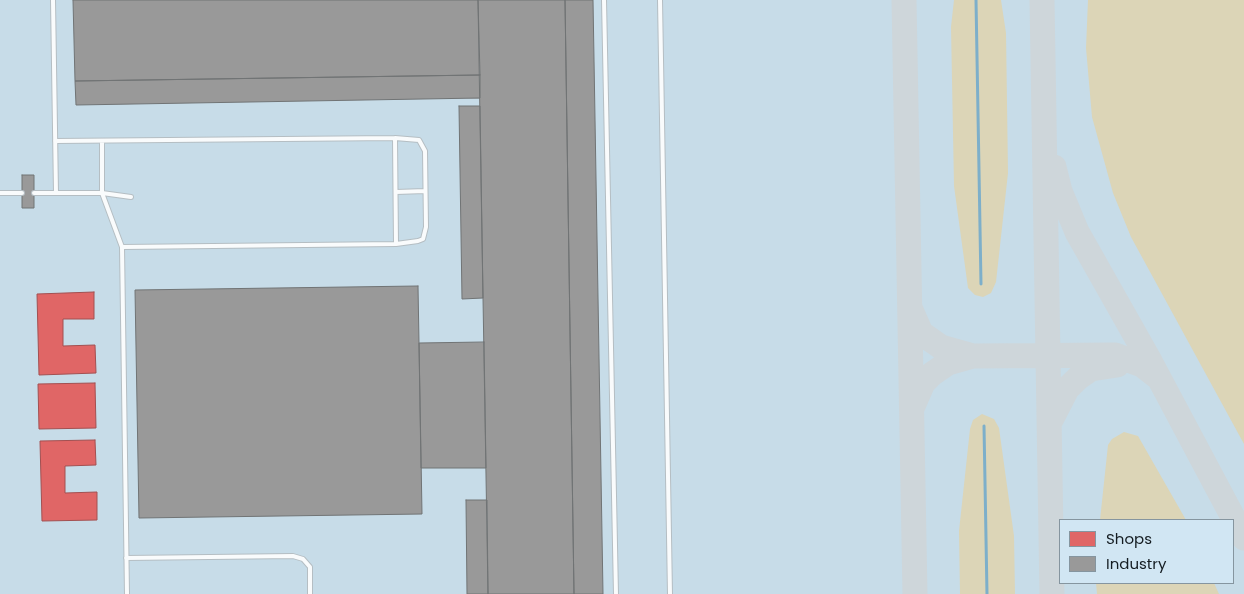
<!DOCTYPE html>
<html>
<head>
<meta charset="utf-8">
<style>
  body { margin:0 }
  #map { position:relative; width:1244px; height:594px; overflow:hidden; background:#d9e4eb; font-family:Poppins,sans-serif }
  canvas { display:block }
  .legend { position:absolute; left:1059px; top:519px; width:175px; height:65px; box-sizing:border-box; background:#d1e6f3; border:1px solid #85959f; margin:0; padding:6px 9px; list-style:none; font-size:15px; color:#141c21 }
  .legend li { display:flex; align-items:center; gap:10px; height:25px }
  .legend b { width:25px; border:1px solid #85959f }
</style>
</head>
<body>
<div id="map">
<canvas width="1244" height="594"></canvas>
<ul class="legend">
<li><b style="height:14px;background:#e06666"></b>Shops</li>
<li><b style="height:14px;background:#999"></b>Industry</li>
</ul>
</div>
<script>
const context = document.querySelector('canvas').getContext('2d');
context.lineJoin = 'round';
function fill(path, color) {
  context.fillStyle = color;
  context.fill(path, 'evenodd');
}
function toPath(rows) {
  const path = new Path2D();
  for (const r of rows) {
    path.moveTo(r[0], r[1]);
    for (let i = 2; i < r.length; i += 2) path.lineTo(r[i], r[i + 1]);
  }
  return path;
}
function trace(path, color, width, dash) {
  context.strokeStyle = color;
  context.lineWidth = width;
  context.lineCap = dash ? 'butt' : 'round';
  context.setLineDash(dash || []);
  context.stroke(path);
}
fill(toPath([
  [0,0,1244,0,1244,594,0,594],
  [1060,520,1233,520,1233,583,1060,583]
]), '#c7dce8');
fill(toPath([
  [954,0,1001,0,1006,33,1008,173,996,282,991,293,983,297,975,295,968,288,954,186,951,27],
  [1088,0,1244,0,1244,444,1131,237,1113,193,1092,117,1086,48],
  [982,414,994,419,999,428,1014,536,1015,594,960,594,959,531,970,429,973,420],
  [1124,432,1138,436,1186,520,1100,520,1108,445,1112,439],
  [1096,583,1214,583,1219,594,1097,594]
]), '#dcd5b7');
const shops = toPath([
  [94,292,94,319,63,319,63,346,95,345,96,373,39,375,37,294,94,292],
  [95,383,96,428,39,429,38,384,95,383],
  [95,440,96,465,65,466,65,493,97,492,97,520,42,521,40,441,95,440]
]);
fill(shops, '#e06666');
trace(shops, '#a35051', 1);
const industry = toPath([
  [73,0,478,0,480,75,75,81,73,0],
  [478,0,565,0,574,594,488,594,478,0],
  [565,0,593,0,603,594,574,594,565,0],
  [480,75,480,98,76,105,75,81,480,75],
  [459,106,480,106,483,298,462,299,459,106],
  [22,175,34,175,34,208,22,208,22,175],
  [418,286,422,514,139,518,135,290,418,286],
  [484,342,486,468,421,468,419,343,484,342],
  [466,500,487,500,488,594,467,594,466,500]
]);
fill(industry, '#999');
trace(industry, '#717475', 1);
trace(toPath([
  [976,0,981,284],
  [984,426,987,594]
]), '#7dafca', 3);
trace(toPath([
  [904,0,915,594],
  [1042,0,1052,594],
  [1054,167,1060,191,1077,232,1151,363,1244,538],
  [911,310,921,333,941,347,973,356],
  [913,406,923,383,932,374,948,363,973,356,1115,355,1142,365,1156,376],
  [1051,420,1067,389,1078,378,1091,369,1117,365]
]), '#ced6da', 25);
const lane = toPath([
  [53,0,56,193],
  [604,0,616,594],
  [660,0,670,594],
  [395,138,419,140,425,151,426,227,423,239,418,241,396,244],
  [55,141,395,138,396,244,122,247],
  [102,141,102,193,122,247,127,594],
  [396,192,425,191],
  [0,193,22,193],
  [34,193,102,193,131,197],
  [126,558,293,556,303,559,310,567,310,594]
]);
trace(lane, '#b5bec3', 6);
trace(lane, '#f9fbfc', 4);
</script>
</body>
</html>
